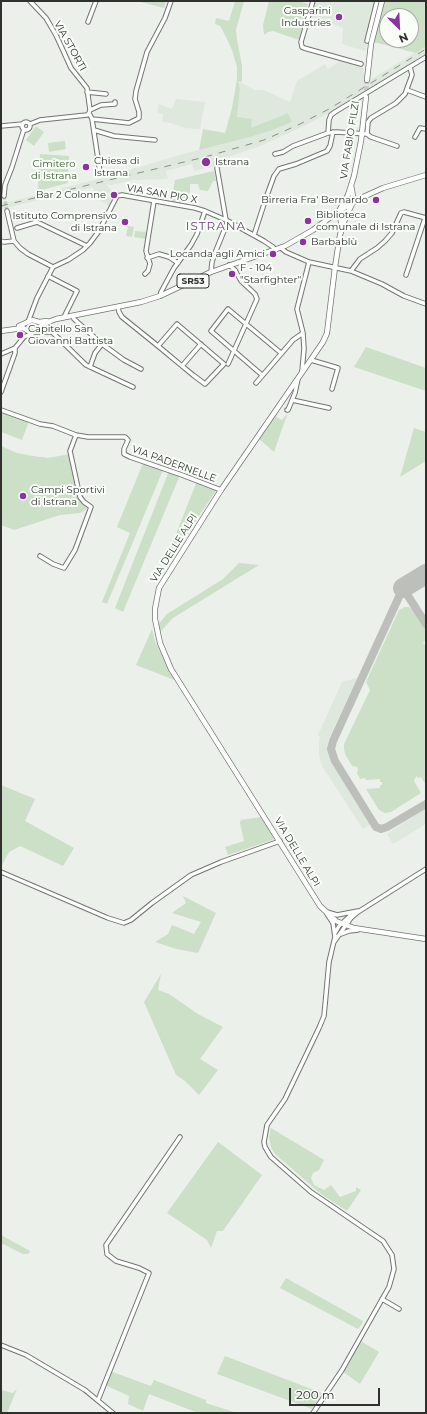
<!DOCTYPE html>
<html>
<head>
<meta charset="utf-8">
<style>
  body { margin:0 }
  #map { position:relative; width:427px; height:1414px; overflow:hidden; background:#ecf0eb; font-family:Montserrat,sans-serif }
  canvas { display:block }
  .frame { position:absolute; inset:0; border:2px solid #30312f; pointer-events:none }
  .north { position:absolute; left:379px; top:8px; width:40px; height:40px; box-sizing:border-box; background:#f9fef8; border:1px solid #a9aca8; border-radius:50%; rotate:156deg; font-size:11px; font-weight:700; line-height:16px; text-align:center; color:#30312f }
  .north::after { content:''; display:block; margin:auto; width:14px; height:18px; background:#8c339f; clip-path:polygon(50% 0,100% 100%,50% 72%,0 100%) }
  .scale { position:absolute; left:289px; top:1388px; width:91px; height:18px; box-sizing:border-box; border:2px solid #30312f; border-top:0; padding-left:5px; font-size:12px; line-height:14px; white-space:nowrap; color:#30312f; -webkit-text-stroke:3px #f9fef8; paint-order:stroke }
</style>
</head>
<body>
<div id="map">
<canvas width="427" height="1414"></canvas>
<div class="frame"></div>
<div class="north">N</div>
<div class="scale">200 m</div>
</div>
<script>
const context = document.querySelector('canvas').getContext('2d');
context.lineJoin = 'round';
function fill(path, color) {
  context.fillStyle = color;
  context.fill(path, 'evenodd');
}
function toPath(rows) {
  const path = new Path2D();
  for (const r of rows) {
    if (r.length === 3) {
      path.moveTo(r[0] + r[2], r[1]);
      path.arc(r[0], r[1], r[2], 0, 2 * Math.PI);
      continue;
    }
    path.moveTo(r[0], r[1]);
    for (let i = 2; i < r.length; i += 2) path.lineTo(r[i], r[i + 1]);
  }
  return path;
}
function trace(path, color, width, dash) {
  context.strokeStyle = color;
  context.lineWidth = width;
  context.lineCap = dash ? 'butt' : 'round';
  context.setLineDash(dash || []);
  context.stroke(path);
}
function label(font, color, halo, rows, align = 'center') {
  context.font = font + ' Montserrat,sans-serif';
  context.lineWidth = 4;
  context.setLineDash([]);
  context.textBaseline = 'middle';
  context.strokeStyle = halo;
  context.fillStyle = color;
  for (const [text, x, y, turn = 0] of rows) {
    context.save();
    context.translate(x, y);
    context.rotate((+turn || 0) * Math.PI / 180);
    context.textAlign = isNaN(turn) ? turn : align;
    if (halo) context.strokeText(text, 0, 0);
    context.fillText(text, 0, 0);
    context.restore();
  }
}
fill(toPath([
  [314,1,378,1,368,36,365,51,342,44,343,28,310,16],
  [426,46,426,54,331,112,300,128,260,146,222,159,218,165,194,171,192,164,166,171,168,179,134,180,111,185,106,184,116,196,109,206,94,197,93,187,1,209,1,204,102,178,183,154,250,137,273,130,292,122,288,113,251,129,237,117,240,89,238,81,255,90,264,90,290,102,297,81,325,64,328,69,341,60,363,67,365,83],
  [176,99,205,102,200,129,185,128,171,123,162,122,163,114,157,113,159,104,172,109],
  [357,678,328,741,327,748,332,763,371,824,363,829,322,766,319,755,319,743,320,737,318,735,342,682],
  [426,808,426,824,393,844,387,834]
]), '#dee8dc');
fill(toPath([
  [137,1,166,1,164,8],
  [235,1,244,1,236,30,237,40,242,65,242,82,238,81,240,89,237,117,252,119,251,128,288,113,292,122,273,130,250,137,199,150,203,129,225,133,232,108,237,79,237,67,232,50,226,37,220,26,215,24,216,18,229,21],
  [269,1,299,1,308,4,299,40,273,31,268,32,264,35,263,25],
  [384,1,426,1,426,46,416,53,374,42,376,25],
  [387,16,411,16,411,40,387,40],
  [36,126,44,132,34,146,26,140],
  [65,141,66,149,49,152,48,143],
  [40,154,69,156,68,183,38,191],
  [214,171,216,181,213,181,208,191,200,190,198,184,190,184,190,192,184,203,171,201,175,180],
  [128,226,134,227,132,237,126,236],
  [135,231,147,232,146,239,134,237],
  [366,347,426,368,426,391,354,367],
  [1,411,29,421,22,440,1,432],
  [288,413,282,429,274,452,258,438,275,416,282,420],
  [414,428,426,432,426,461,400,477],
  [1,446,17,453,39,457,43,457,47,458,71,454,87,509,80,513,60,515,14,530,1,525],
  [143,463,163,470,107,604,102,602,130,533,117,527],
  [169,471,180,475,123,612,115,608],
  [197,481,217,489,160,574],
  [239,563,259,565,173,618,159,633,157,626,167,614,223,579],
  [405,607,409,607,414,611,426,630,426,639,423,643,426,646,426,785,421,777,418,778,417,776,415,778,415,779,414,781,421,793,391,812,385,813,379,810,366,789,380,788,380,785,382,785,382,782,380,782,380,779,366,780,365,778,360,779,357,773,358,770,357,767,352,766,345,754,344,748,344,744,370,690,366,682,399,610],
  [152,629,156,644,177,681,136,665],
  [1,785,35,799,25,821,74,848,63,866,20,846,9,852,1,867],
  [261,817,275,839,228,855,225,847,244,841,240,823,241,820],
  [183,896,216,913,198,953,176,949,155,942,168,934,172,925,194,934,201,922,172,913,186,903],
  [161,974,158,990,169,994,198,1014,223,1027,200,1059,218,1070,199,1095,185,1081,176,1075,144,1002],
  [271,1128,324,1160,319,1170,313,1173,311,1178,314,1185,324,1190,331,1185,340,1197,356,1191,356,1187,361,1190,347,1211,321,1194,275,1154,271,1147,269,1137],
  [218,1142,262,1175,223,1231,217,1231,211,1248,207,1240,167,1213],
  [1,1235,30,1251,28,1254,23,1254,1,1243],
  [286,1278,363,1321,362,1324,358,1329,280,1288],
  [359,1340,379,1352,360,1384,342,1371],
  [225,1356,322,1393,312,1409,217,1374],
  [110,1371,151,1386,154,1380,206,1400,206,1403,237,1413,198,1413,149,1394,143,1411,128,1404,129,1396,105,1385],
  [17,1389,7,1413,1,1413,1,1390,13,1393]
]), '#ccdfc7');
trace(toPath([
  [403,588,333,741,331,749,335,761,376,827,381,829,387,827,426,804],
  [403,588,426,624]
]), '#bcbfba', 8);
trace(toPath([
  [403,588,426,574]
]), '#bcbfba', 20);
trace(toPath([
  [4,196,7,211]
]), '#c6cac5', 3.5, [3.5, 2]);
trace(toPath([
  [366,97,367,80]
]), '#c6cac5', 4.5, [4.5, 2]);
const minor = toPath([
  [30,1,46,18,56,35,71,68,87,88,90,110,89,113,92,119,100,172],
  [313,1,301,42,302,47,304,48,361,64],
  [88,22,96,1],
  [367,41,377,1],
  [407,90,426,97],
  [87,92,106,94],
  [90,110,101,105,115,104,115,102],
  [92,119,129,123,139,118,139,112,135,99,136,91,147,52,165,18,171,1],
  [26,126,4],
  [30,124,40,120,87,115,89,113],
  [1,126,23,124],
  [94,130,114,136,155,140],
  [328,133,329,120,331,115,335,112,426,57],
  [367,134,371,137,397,146],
  [415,137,420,128,426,129],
  [275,154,283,152,293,146,328,133,336,132,367,134,368,122,371,118,396,103,405,94,412,75,410,67],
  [217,168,226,220],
  [4,196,5,185,12,167,24,129],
  [7,211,14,241,20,248,28,254,53,267],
  [17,228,37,222,87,246],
  [254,235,266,198,274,176,279,169,296,164,327,151,330,146,333,132],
  [1,241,4,242,14,241],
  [281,248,286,252,309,262,351,271,382,284,404,296,426,304],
  [147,258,159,254,169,257,178,263],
  [351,271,360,259,377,248,385,241,392,233,401,213,404,212,426,218],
  [211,272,212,262,215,253,228,221],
  [145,274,148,271,150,264,146,251,154,201],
  [406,275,425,218],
  [48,276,77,291,65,315,65,317],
  [160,296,161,292,174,268,191,245,197,234,205,211],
  [118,307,119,312,122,317,158,346,182,366,193,375,205,384,224,364,177,324,158,346],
  [73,316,74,319,102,344,124,360,141,369],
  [28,322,37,298,53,267,68,260,83,250,90,243,99,231,117,196,122,195,195,208,205,211,228,221,264,241,273,247,275,250],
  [35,332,52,332,86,365,133,387],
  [1,354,15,348,24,337,33,333],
  [311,360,338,368,332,389],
  [228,364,257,299,255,294,241,281,235,270,229,265],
  [182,366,201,344],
  [90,367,95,353,102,344],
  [302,371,304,349,303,333,297,309,309,262],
  [262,375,211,331,228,309,281,353],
  [256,383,293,340,303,333],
  [1,392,15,353,15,348],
  [292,400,329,408],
  [1,410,40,424,53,426,76,435,88,437,125,437,128,440,124,449,124,454,130,457,182,475,221,490],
  [287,410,288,410,295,393,298,379],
  [40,556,53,564,64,568,75,550,91,507,84,502,80,497,70,451,76,435],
  [1,872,108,918,124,923,131,920,152,903,191,875,221,862,280,841],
  [327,912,337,915,358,911],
  [335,933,339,926,352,914],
  [341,934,349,931,358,930],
  [334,942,351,918,358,912,426,869],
  [382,1299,399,1309],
  [1,1345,26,1355,85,1390,113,1413],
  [98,1400,149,1273,139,1268,116,1261,107,1254,106,1245,180,1137],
  [313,1413,342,1370,389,1287,394,1269,392,1255,383,1241,311,1192,271,1157,265,1147,264,1142,267,1125,285,1099,319,1028,324,1016,329,962,335,937,333,923,327,914]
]);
const major = toPath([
  [367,80,371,44,382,1],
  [351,185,353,196,352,204,345,219,340,235,335,267,327,333,323,342,221,490,159,588,155,609,155,619,160,643,171,669,320,906,336,921,354,928,426,939],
  [339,211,348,195,354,176,361,141,366,97],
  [339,211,342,227],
  [19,326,32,320,39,322,47,321],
  [1,331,23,328,30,332,35,332,43,324,56,319,141,302,160,296,211,272,285,246,313,230,339,211,361,198,383,188,426,175]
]);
trace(minor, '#717570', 5.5);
trace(major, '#717570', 6);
trace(minor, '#fff', 3.5);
trace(major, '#fff', 4.5);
trace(toPath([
  [1,206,205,157,264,140,298,125,329,109,426,49]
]), '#8b8e8a', 1, [7, 7]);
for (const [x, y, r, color] of [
  [339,17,4,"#8c339f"],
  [206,162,5,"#8c339f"],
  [86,167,4,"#8c339f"],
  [114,195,4,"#8c339f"],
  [376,200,4,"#8c339f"],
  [308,221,4,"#8c339f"],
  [125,222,4,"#8c339f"],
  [303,242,4,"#8c339f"],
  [273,254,4,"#8c339f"],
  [232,274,4,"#8c339f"],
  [20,335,4,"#8c339f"],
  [23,496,4,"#8c339f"]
]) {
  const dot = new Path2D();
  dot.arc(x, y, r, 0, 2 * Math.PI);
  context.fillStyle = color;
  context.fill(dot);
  trace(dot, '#f9fef8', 1.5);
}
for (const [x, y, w] of [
  [193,281,32]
]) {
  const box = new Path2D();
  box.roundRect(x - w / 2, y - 7, w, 14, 3);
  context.fillStyle = '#f9fef8';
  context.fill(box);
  trace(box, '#30312f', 1);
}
label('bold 9px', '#30312f', null, [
  ["SR53",193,281]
]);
label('10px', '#30312f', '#f9fef8', [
  ["Gasparini",331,11,"right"],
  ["Industries",331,23,"right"],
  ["Chiesa di",94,161],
  ["Istrana",94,173],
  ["Istrana",215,162],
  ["Bar 2 Colonne",106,195,"right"],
  ["Birreria Fra' Bernardo",368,200,"right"],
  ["Biblioteca",316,215],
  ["comunale di Istrana",316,227],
  ["Istituto Comprensivo",117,216,"right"],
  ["di Istrana",117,228,"right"],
  ["Barbablù",311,242],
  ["Locanda agli Amici",265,254,"right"],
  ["F - 104",240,268],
  ["\"Starfighter\"",240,280],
  ["Capitello San",28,329],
  ["Giovanni Battista",28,341],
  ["Campi Sportivi",31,490],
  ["di Istrana",31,502]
], 'left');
label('10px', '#30312f', '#f9fef8', [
  ["VIA STORTI",70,46,61],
  ["VIA FABIO FILZI",350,140,-81],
  ["VIA SAN PIO X",162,194,10],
  ["VIA PADERNELLE",174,464,20],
  ["VIA DELLE ALPI",174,548,-58],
  ["VIA DELLE ALPI",297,852,59]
]);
label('10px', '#37592f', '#f9fef8', [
  ["Cimitero",54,164],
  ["di Istrana",54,176]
]);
context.letterSpacing = '1px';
label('12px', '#70437a', '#f9fef8', [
  ["ISTRANA",216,226]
]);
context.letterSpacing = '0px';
</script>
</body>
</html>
